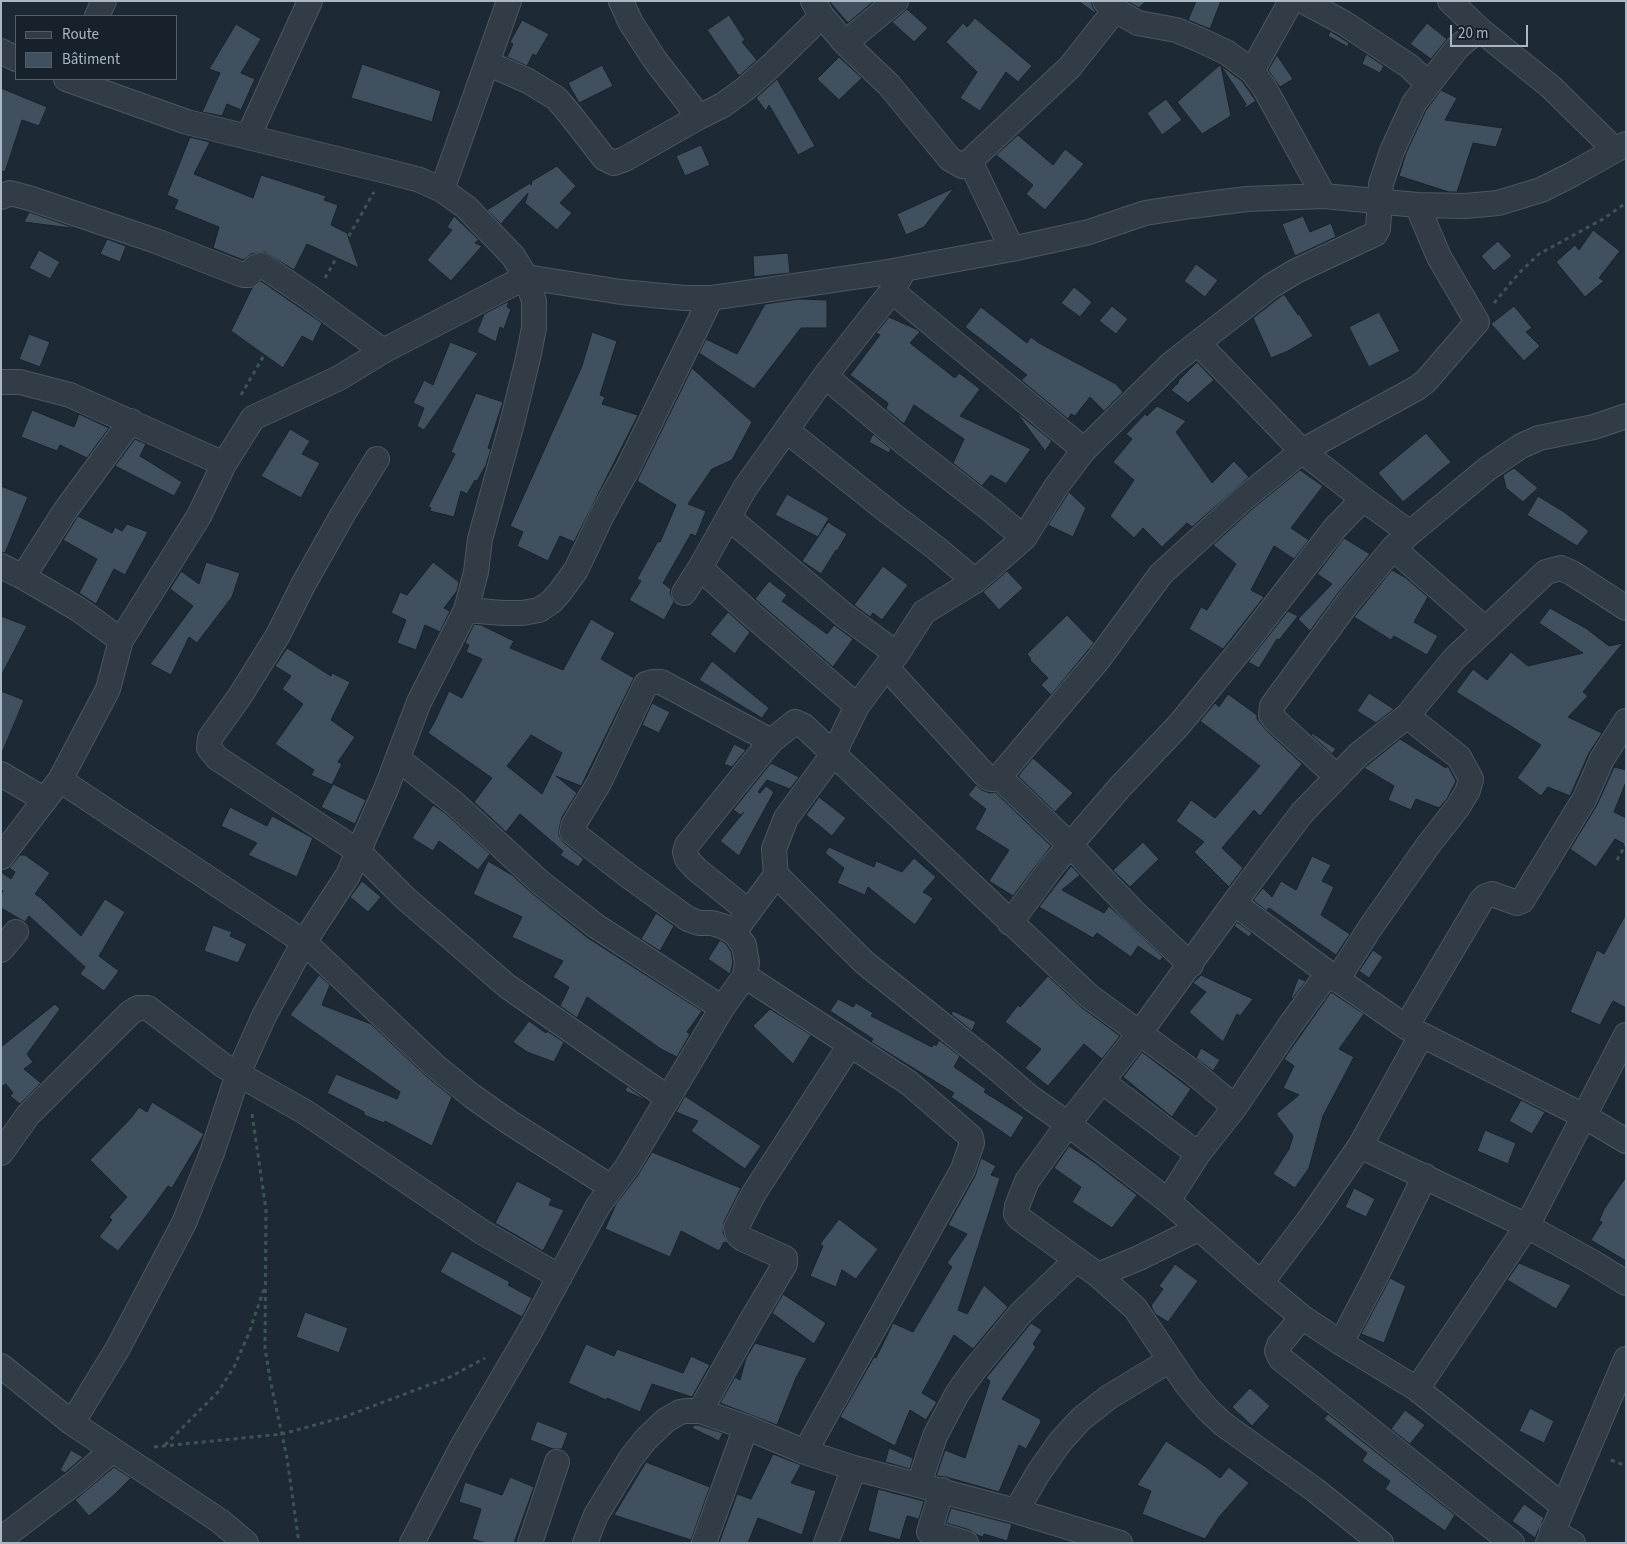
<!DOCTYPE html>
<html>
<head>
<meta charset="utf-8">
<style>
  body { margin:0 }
  #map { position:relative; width:1627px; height:1544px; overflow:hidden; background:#1d2a36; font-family:"Source Sans 3",sans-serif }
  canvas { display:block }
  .frame { position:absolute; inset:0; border:2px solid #aab7c4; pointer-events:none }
  .legend { position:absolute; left:15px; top:15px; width:162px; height:65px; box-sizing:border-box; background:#17212b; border:1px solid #525d68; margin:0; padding:6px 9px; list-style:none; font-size:15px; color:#aab7c4 }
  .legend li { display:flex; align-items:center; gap:10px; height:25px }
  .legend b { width:25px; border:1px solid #525d68 }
  .scale { position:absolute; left:1450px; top:25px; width:78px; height:22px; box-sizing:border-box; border:2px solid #aab7c4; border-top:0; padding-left:6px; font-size:15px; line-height:18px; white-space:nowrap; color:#aab7c4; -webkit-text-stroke:4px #17212b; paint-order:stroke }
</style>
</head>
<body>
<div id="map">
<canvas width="1627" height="1544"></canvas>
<div class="frame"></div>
<ul class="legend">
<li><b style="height:6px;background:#313c47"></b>Route</li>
<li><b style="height:14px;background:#40505f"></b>Bâtiment</li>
</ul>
<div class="scale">20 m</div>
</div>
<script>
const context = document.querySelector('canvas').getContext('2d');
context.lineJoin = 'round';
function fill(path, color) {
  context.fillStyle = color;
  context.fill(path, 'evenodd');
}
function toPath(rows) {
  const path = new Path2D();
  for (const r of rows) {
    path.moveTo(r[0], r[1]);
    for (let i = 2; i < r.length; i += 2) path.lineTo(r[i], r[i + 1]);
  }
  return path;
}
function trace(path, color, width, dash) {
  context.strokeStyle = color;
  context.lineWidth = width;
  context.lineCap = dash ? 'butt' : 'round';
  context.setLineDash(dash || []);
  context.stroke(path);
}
const building = toPath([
  [829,1,874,1,848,23,829,1],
  [1078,1,1092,1,1092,6,1096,12,1095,13,1078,1],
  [1127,1,1146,1,1139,8,1127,1],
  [1196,1,1221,1,1210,29,1188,20,1196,1],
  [907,9,928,28,914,42,892,22,907,9],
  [729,15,745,40,742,42,757,60,739,76,707,30,729,15],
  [975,18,1032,66,1018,82,1006,72,980,111,960,98,977,72,946,42,963,23,967,27,975,18],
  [522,20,549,34,536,56,533,54,527,66,507,57,513,44,510,42,522,20],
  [1427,23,1447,39,1431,59,1410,44,1427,23],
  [236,24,261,39,241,73,255,79,241,110,227,104,222,116,202,112,220,73,209,69,236,24],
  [1330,31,1349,43,1348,47,1328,36,1330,31],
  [1366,54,1384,66,1380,73,1362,64,1366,54],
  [1277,55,1293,79,1280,87,1268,70,1277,55],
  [839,57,862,78,839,100,817,79,839,57],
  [362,64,441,91,432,122,351,98,362,64],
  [602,65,613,86,579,103,568,83,602,65],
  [1220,65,1242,81,1256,101,1243,109,1246,104,1221,66,1231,116,1202,134,1177,102,1220,65],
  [777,79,815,146,798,155,769,105,766,111,756,98,777,79],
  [1,88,47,107,39,126,22,120,5,172,1,171,1,88],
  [1441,90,1457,98,1445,120,1503,128,1496,147,1473,143,1457,192,1449,192,1399,176,1406,153,1426,110,1441,90],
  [1166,99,1182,120,1162,135,1147,113,1166,99],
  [1018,135,1053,165,1065,149,1084,164,1045,210,1026,194,1033,185,996,155,1018,135],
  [190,137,210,142,194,174,253,198,261,175,326,196,324,200,338,205,331,225,347,233,359,268,307,244,294,270,265,252,251,254,243,260,213,248,219,227,174,209,178,200,167,195,190,137],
  [701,145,710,165,685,176,676,156,701,145],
  [557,166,576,186,560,203,572,213,557,230,525,203,528,193,501,224,487,210,530,183,531,185,532,181,557,166],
  [954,188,924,227,906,235,897,214,954,188],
  [29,212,78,229,24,222,29,212],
  [454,216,479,240,475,243,482,246,451,281,427,260,452,230,447,227,454,216],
  [1303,216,1310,232,1331,223,1336,237,1295,256,1282,224,1303,216],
  [1593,230,1620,251,1599,278,1604,281,1585,297,1556,262,1575,245,1579,250,1593,230],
  [107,239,126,246,120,262,100,254,107,239],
  [1498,241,1512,256,1494,271,1481,256,1498,241],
  [39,250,60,262,50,279,29,268,39,250],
  [788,253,790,273,754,277,753,256,788,253],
  [1196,264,1218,280,1205,297,1184,281,1196,264],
  [261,281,322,323,313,342,302,336,283,368,231,331,252,288,261,281],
  [1074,287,1092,302,1080,317,1061,303,1074,287],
  [1284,294,1298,315,1299,314,1313,336,1288,351,1271,358,1253,318,1284,294],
  [798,299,827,300,827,328,801,328,754,389,699,353,706,339,737,354,765,304,798,299],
  [509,301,507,307,511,309,504,329,500,327,496,342,477,332,484,314,509,301],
  [1112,306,1128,319,1116,334,1099,321,1112,306],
  [1514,306,1532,328,1526,332,1540,346,1524,361,1491,324,1514,306],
  [981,307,1027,343,1031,337,1039,343,1116,384,1123,392,1104,411,1090,397,1075,416,1071,414,1068,419,1021,380,1027,375,965,327,981,307],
  [1379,312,1400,351,1369,367,1349,327,1379,312],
  [889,317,918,330,920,332,910,343,955,378,959,373,980,389,960,416,1031,449,1006,484,991,475,982,486,953,463,964,439,914,405,904,424,886,409,888,403,850,375,880,335,876,333,889,317],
  [592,332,617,341,600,395,605,397,602,404,638,415,574,542,560,536,548,561,517,546,523,532,510,526,582,366,592,332],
  [29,334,50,342,40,367,19,359,29,334],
  [450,342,478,353,424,430,417,426,424,408,413,403,424,380,433,385,450,342],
  [1197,362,1214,380,1188,403,1171,390,1179,382,1178,381,1197,362],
  [692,368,752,422,732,460,712,469,688,504,706,511,696,536,691,534,663,583,671,589,670,593,674,602,664,620,629,600,641,581,637,579,658,541,660,542,676,505,637,481,692,368],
  [476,393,503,402,488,448,491,449,486,465,477,481,475,480,467,494,461,491,454,517,430,511,431,508,428,507,455,454,451,452,476,393],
  [1157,406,1186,421,1176,432,1212,483,1234,461,1249,477,1192,527,1187,523,1162,547,1143,528,1134,538,1110,516,1134,480,1113,462,1132,439,1126,434,1145,414,1147,416,1157,406],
  [32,410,74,427,79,414,109,428,87,458,60,445,57,451,21,437,32,410],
  [1016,412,1052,441,1045,451,1016,412],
  [290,429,310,441,302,454,320,463,301,498,261,476,290,429],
  [1426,433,1451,462,1403,502,1378,473,1426,433],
  [873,434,891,449,889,453,869,442,873,434],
  [135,439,146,444,140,456,182,482,174,496,115,466,135,439],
  [1514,468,1538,488,1523,502,1506,488,1503,475,1514,468],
  [1300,470,1323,486,1291,528,1309,540,1294,559,1274,546,1251,590,1264,597,1223,649,1189,629,1201,607,1207,610,1236,564,1213,545,1251,510,1300,470],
  [1,486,28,497,5,553,1,552,1,486],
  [1069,492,1086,508,1073,537,1048,525,1069,492],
  [787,494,829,518,818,537,775,515,787,494],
  [1538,496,1564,512,1589,531,1577,546,1527,515,1538,496],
  [78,516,112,533,115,527,122,531,127,524,148,532,125,575,114,569,96,604,79,593,97,559,63,540,78,516],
  [828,522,847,534,837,551,836,550,821,574,802,561,828,522],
  [1344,538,1370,554,1338,593,1310,631,1298,619,1332,584,1317,574,1344,538],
  [206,562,240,573,232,597,197,643,189,637,171,675,150,664,193,606,170,589,181,571,199,584,206,562],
  [433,562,459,582,457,591,444,608,450,611,440,632,425,625,416,650,397,643,406,620,391,613,400,592,407,595,433,562],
  [883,566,908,585,882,620,873,613,870,617,854,605,883,566],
  [1392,570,1406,578,1428,597,1414,622,1438,636,1427,655,1394,636,1391,640,1354,617,1392,570],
  [1007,571,1023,588,999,610,983,592,1007,571],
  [769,581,787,595,782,601,827,634,834,625,853,639,833,667,755,599,769,581],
  [1550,608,1587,629,1609,646,1623,643,1583,692,1588,696,1568,717,1602,733,1589,753,1570,796,1548,787,1541,796,1517,778,1541,745,1456,692,1473,669,1487,680,1511,652,1528,666,1583,653,1539,623,1550,608],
  [1288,611,1298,616,1279,640,1277,639,1259,668,1248,662,1288,611],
  [728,612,750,632,735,654,710,634,728,612],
  [1067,615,1094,643,1051,695,1041,685,1048,678,1030,660,1031,659,1027,654,1067,615],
  [1,616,27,626,1,676,1,616],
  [591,619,615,633,601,659,634,678,581,786,556,776,577,793,562,817,559,829,559,836,563,842,584,859,578,867,560,855,563,851,520,814,506,832,474,802,492,778,428,733,434,723,449,691,462,698,482,659,466,652,469,645,465,643,474,624,481,625,514,641,510,648,563,670,591,619],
  [531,735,562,753,542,794,507,766,531,735],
  [287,648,331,676,332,673,350,682,331,720,355,737,338,762,342,764,332,785,311,775,314,770,275,744,303,704,282,689,291,676,275,666,287,648],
  [712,661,769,708,762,718,699,680,712,661],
  [1,691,24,700,2,753,1,753,1,691],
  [1369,693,1394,709,1376,723,1357,711,1369,693],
  [1228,694,1257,715,1257,719,1267,731,1302,764,1260,816,1254,810,1222,848,1243,868,1229,887,1194,852,1204,842,1176,821,1191,800,1215,818,1260,766,1200,721,1215,703,1219,707,1228,694],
  [652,703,670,712,659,733,642,725,652,703],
  [1312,733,1336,749,1332,754,1311,735,1312,733],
  [1400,739,1446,768,1448,766,1456,781,1447,799,1439,808,1416,799,1411,810,1388,800,1394,786,1364,768,1400,739],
  [734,744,746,750,732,767,724,764,734,744],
  [1033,758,1073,793,1055,812,1018,776,1033,758],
  [771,763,799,777,790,789,767,780,758,792,760,793,766,786,774,792,739,856,720,841,744,812,741,815,733,810,771,763],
  [1614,767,1626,770,1626,782,1614,812,1626,818,1626,845,1615,839,1596,867,1570,849,1597,805,1614,767],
  [333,784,366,800,355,824,321,807,333,784],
  [976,785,982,790,989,793,995,792,1051,846,1013,896,989,881,1009,850,975,829,986,809,968,795,976,785],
  [819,797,846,818,832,836,806,815,819,797],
  [433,805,445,813,490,854,478,870,439,841,433,851,412,838,433,805],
  [230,807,267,826,272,816,313,838,297,877,248,855,257,843,221,826,230,807],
  [1143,842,1159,859,1130,887,1113,870,1143,842],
  [829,847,874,867,876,861,902,872,914,858,936,877,923,892,933,898,915,925,868,887,865,895,837,883,844,868,825,853,829,847],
  [20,855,25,855,50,873,35,894,41,898,81,936,105,899,125,912,99,956,119,971,104,991,80,974,85,967,29,916,25,922,1,908,1,894,3,891,1,889,1,872,11,879,15,872,9,868,20,855],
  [1312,856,1331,865,1322,881,1334,887,1321,915,1350,934,1336,955,1269,908,1267,911,1253,900,1263,888,1272,897,1281,881,1296,890,1312,856],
  [488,861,512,875,533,894,588,938,702,1011,687,1032,690,1034,677,1057,661,1049,587,997,577,1018,560,1006,569,987,553,977,563,961,512,937,522,917,473,894,488,861],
  [1071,866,1080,875,1062,890,1104,913,1109,906,1163,957,1160,961,1138,946,1131,957,1097,933,1093,938,1039,907,1071,866],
  [362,881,381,897,368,912,350,897,362,881],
  [656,913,674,926,660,951,641,939,656,913],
  [1626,914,1626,1008,1613,1001,1600,1025,1570,1012,1597,950,1604,954,1626,914],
  [1237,922,1252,933,1249,937,1234,926,1237,922],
  [213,925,232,932,230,936,247,944,238,963,204,951,213,925],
  [720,940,725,943,731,951,733,963,730,974,708,959,720,940],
  [1373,950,1383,957,1369,978,1359,971,1373,950],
  [319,975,330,985,322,1005,371,1024,426,1076,452,1097,432,1146,385,1121,384,1123,364,1115,364,1112,327,1093,336,1074,397,1099,400,1092,290,1015,319,975],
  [1201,975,1253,999,1240,1016,1237,1014,1223,1042,1189,1012,1206,992,1193,983,1201,975],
  [1048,976,1081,1007,1120,1036,1102,1059,1084,1044,1048,1086,1025,1068,1041,1049,1005,1022,1018,1005,1020,1007,1048,976],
  [1298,978,1306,981,1292,999,1291,998,1298,978],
  [1331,992,1364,1014,1339,1049,1354,1057,1323,1116,1309,1168,1295,1188,1273,1174,1289,1149,1293,1136,1276,1114,1299,1095,1283,1088,1294,1066,1284,1059,1331,992],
  [838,999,853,1007,856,1003,873,1013,871,1016,932,1047,934,1044,936,1046,939,1040,960,1056,954,1067,986,1089,984,1092,1024,1117,1011,1138,951,1097,954,1093,871,1042,873,1039,830,1011,838,999],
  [55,1004,60,1009,27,1054,33,1062,24,1069,41,1083,20,1104,10,1096,13,1093,6,1084,1,1087,1,1047,55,1004],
  [770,1009,811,1035,793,1064,753,1026,770,1009],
  [953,1011,976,1022,972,1031,951,1014,953,1011],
  [529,1021,546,1033,547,1031,564,1042,554,1062,527,1052,513,1042,529,1021],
  [1201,1048,1220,1060,1213,1071,1196,1058,1201,1048],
  [1142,1052,1191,1089,1172,1117,1123,1077,1142,1052],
  [627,1086,648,1101,625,1091,627,1086],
  [685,1096,761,1146,745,1169,691,1131,698,1121,676,1112,685,1096],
  [1521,1100,1545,1112,1532,1134,1509,1121,1521,1100],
  [152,1102,204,1134,172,1188,168,1186,147,1215,118,1251,99,1237,112,1220,109,1217,127,1197,90,1160,132,1117,139,1107,147,1112,152,1102],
  [1485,1130,1516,1143,1508,1164,1477,1151,1485,1130],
  [1069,1146,1094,1162,1137,1195,1112,1228,1072,1202,1081,1187,1054,1168,1069,1146],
  [652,1152,741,1188,724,1222,723,1232,728,1243,724,1242,719,1251,681,1231,670,1257,605,1229,616,1204,638,1175,652,1152],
  [981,1158,996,1166,991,1175,1000,1178,958,1310,967,1314,984,1285,1008,1307,973,1349,954,1335,922,1393,937,1402,926,1420,910,1410,895,1446,840,1417,874,1357,876,1358,893,1323,913,1332,952,1267,947,1263,967,1234,948,1225,975,1176,981,1158],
  [1626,1177,1626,1261,1591,1240,1602,1222,1599,1221,1604,1209,1626,1177],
  [517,1181,552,1199,549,1205,564,1210,543,1251,495,1223,517,1181],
  [1354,1188,1375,1199,1366,1217,1345,1207,1354,1188],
  [839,1219,878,1249,856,1279,842,1270,836,1287,810,1276,823,1246,820,1244,839,1219],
  [452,1251,510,1282,508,1285,532,1298,522,1317,440,1272,452,1251],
  [1519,1263,1571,1285,1556,1309,1507,1280,1519,1263],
  [1175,1264,1198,1281,1168,1322,1155,1314,1151,1306,1163,1289,1159,1286,1175,1264],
  [1390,1278,1406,1286,1384,1343,1361,1334,1390,1278],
  [783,1294,826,1323,814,1344,772,1313,783,1294],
  [305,1312,348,1328,339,1353,296,1337,305,1312],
  [1031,1323,1042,1330,1033,1344,1036,1347,1002,1399,1040,1419,1041,1422,1026,1449,1019,1445,999,1492,946,1477,936,1476,945,1450,965,1458,990,1381,986,1378,1031,1323],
  [755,1343,807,1358,796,1378,777,1425,720,1403,735,1377,740,1380,746,1358,755,1343],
  [586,1344,614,1356,617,1349,683,1373,691,1356,710,1365,692,1397,652,1384,640,1412,607,1398,606,1400,568,1383,586,1344],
  [1250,1388,1270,1406,1252,1426,1232,1407,1250,1388],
  [1530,1408,1554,1421,1544,1443,1519,1431,1530,1408],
  [1405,1410,1425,1425,1410,1444,1391,1429,1405,1410],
  [1328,1414,1455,1515,1445,1531,1385,1489,1390,1481,1362,1461,1367,1453,1324,1419,1328,1414],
  [537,1421,568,1433,562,1449,553,1449,530,1440,537,1421],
  [694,1425,698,1425,723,1433,719,1441,692,1428,694,1425],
  [1166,1441,1206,1467,1220,1478,1229,1467,1249,1483,1219,1517,1205,1539,1142,1514,1151,1491,1137,1485,1166,1441],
  [889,1448,913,1458,910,1469,885,1462,889,1448],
  [71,1450,83,1457,65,1473,60,1470,71,1450],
  [773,1454,801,1465,791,1483,816,1491,802,1535,758,1518,748,1543,719,1543,737,1494,751,1499,773,1454],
  [646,1462,710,1487,691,1540,614,1515,646,1462],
  [114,1467,131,1478,115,1494,89,1516,75,1500,114,1467],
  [510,1477,534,1487,514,1543,486,1543,472,1539,481,1509,459,1502,465,1482,502,1495,510,1477],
  [878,1489,924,1501,919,1519,907,1516,900,1540,868,1531,878,1489],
  [1524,1504,1544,1518,1535,1538,1512,1521,1524,1504],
  [951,1508,1012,1524,1007,1541,984,1534,983,1537,977,1535,970,1530,946,1523,951,1508]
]);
fill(building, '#40505f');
trace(building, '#19232d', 1);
const minor = toPath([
  [621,1,631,23,655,60,699,117],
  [813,1,822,16,845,43,889,85,950,159,962,166,970,161],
  [1105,1,1115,10,1138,23,1176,30,1198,39,1226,52,1252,71,1264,87,1324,196],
  [1303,1,1344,23,1409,66,1428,84],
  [1450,1,1479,29,1551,87,1615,150],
  [97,16,104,1],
  [845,43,896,1],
  [1,51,16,59],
  [487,63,528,81,556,98,569,113,604,158,614,163,625,159,699,117,723,105,745,89,772,65,822,16],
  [1252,71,1291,1],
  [66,79,187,122,386,171,420,180,442,190],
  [248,137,310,1],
  [1,197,10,193,29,198,156,241,243,275,249,275,255,267,262,265,312,299,383,351],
  [1012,249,970,161,1070,67,1115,10],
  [892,291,1084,450],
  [1198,343,1302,451,1363,499,1410,533,1393,548,1485,629],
  [825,376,906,444,991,510,1024,538],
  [1,382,20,382,70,395,224,464],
  [786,430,890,513,936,548,975,581],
  [377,459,343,514,303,585,278,635,240,696,210,738,209,748,217,758,359,852,405,898,507,986,668,1098],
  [729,518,844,615,897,654,886,667,984,774,990,779,993,779,999,777,1098,660,1161,574,1242,500,1302,451,1417,388,1426,381,1477,322,1439,257,1417,205],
  [1410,533,1487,469,1521,446,1539,438,1594,427,1626,416],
  [1,566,23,577,78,609,121,640,108,689,60,780,1,857],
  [700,568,752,615,857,706],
  [23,577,65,511,131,421],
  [684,593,700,568,745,488,825,376,892,291,905,269],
  [466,610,503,613,522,613,539,610,551,602,560,592,576,570,602,515,628,468,711,298],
  [121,640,199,516,224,464,253,418,339,378,383,351,526,277,621,292,684,298,711,298,882,273,1012,249,1089,232,1145,213,1191,206,1247,199,1324,196,1417,205,1465,206,1498,203,1541,190,1571,175,1626,144],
  [897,654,924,612,975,581,1024,538,1056,487,1084,450,1171,364,1271,286,1296,271,1375,234,1378,229,1381,184,1392,151,1414,103,1457,48,1479,29],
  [398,759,454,803,541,883,596,926,722,1008,745,976,747,963,744,945,734,932,776,875,865,963,995,1067,1031,1098,1068,1124,1168,1201,1261,1283,1302,1317,1341,1343,1417,1389,1563,1506],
  [1,774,45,800],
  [1336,776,1277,722,1271,715,1272,706,1349,601,1393,548],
  [999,777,1070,845,1134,912,1191,965],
  [60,780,304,942,435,1066,472,1096,509,1122,611,1187],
  [776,875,774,849,786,818,834,753,857,706,886,667],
  [1234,903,1328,973,1406,1027,1584,1116,1626,1141],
  [749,912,696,869,687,859,685,852,687,845,699,830,771,741],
  [1010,923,1053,865,1120,787,1178,726,1242,648,1335,528,1363,499],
  [734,932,722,926,712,923,699,923,688,919,626,874,572,832,574,824,599,783,646,684,653,682,661,682,771,741,795,722,804,726,1089,996,1194,1073,1235,1107],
  [1,950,16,932],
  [745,976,909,1083,971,1137,972,1143,963,1169,805,1452],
  [1337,980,1370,928,1429,844,1458,807,1468,790,1471,779,1459,757,1407,716],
  [1406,1027,1481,901,1486,896,1492,894,1517,903,1522,901,1585,798,1602,759,1626,721],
  [1103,1082,1198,1154],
  [1360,1146,1527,1226,1592,1262,1626,1283],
  [1,1153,28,1115,130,1013,138,1008,148,1008,224,1066,305,1112,482,1232,560,1277],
  [1168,1201,1198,1154,1235,1107,1291,1024,1328,973],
  [1098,1275,1139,1258,1198,1229],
  [1261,1283,1311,1217,1360,1146,1421,1036],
  [1302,1317,1279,1345,1277,1351,1280,1358,1512,1543],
  [1341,1343,1378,1272,1425,1176],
  [1,1366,72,1423,220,1521,246,1543],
  [1417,1389,1527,1226,1626,1035],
  [700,1411,750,1323,785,1264,785,1258,743,1239,738,1235,736,1228,754,1193,850,1045],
  [72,1423,118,1348,184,1223,212,1153,238,1074,264,1016,304,942,348,875,386,789,419,702,466,610,476,572,480,539,512,423,528,358,534,328,534,301,526,277,513,256,466,207,442,190,509,1],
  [919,1484,935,1436,957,1394,974,1370,1021,1313,1076,1260],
  [942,1490,929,1532,966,1543],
  [1016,1511,1120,1543],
  [1552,1531,1573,1543],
  [1,1539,77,1481,103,1458,113,1451],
  [412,1543,463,1445,529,1333,598,1206,627,1167,722,1008],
  [530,1543,557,1462],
  [585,1543,596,1515,631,1458,646,1439,666,1420,680,1412,686,1411,700,1411,746,1427,805,1452,854,1468,1016,1511,1039,1472,1060,1442,1081,1419,1109,1397,1170,1360],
  [704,1543,746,1427],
  [826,1543,854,1468],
  [1381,1543,1315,1490,1223,1424,1207,1409,1187,1385,1135,1308,1098,1275,1019,1218,1016,1214,1017,1206,1027,1181,1068,1124,1139,1034,1234,903,1302,813,1359,754,1407,716,1454,659,1546,572,1561,568,1572,573,1626,608],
  [1548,1543,1626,1359]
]);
trace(minor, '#4c5762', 26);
trace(toPath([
  [325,278,374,192],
  [1494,303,1519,273,1539,254,1603,219,1626,203],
  [241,395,263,357,297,317],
  [1617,860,1626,844],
  [252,1114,266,1210,265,1348,270,1379,287,1458,299,1543],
  [165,1445,218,1392,234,1367,249,1333,265,1286],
  [154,1447,282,1434,344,1417,450,1377,485,1358],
  [1611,1460,1626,1466]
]), '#3d5455', 3, [4, 4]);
trace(minor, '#313c47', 24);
</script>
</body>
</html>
